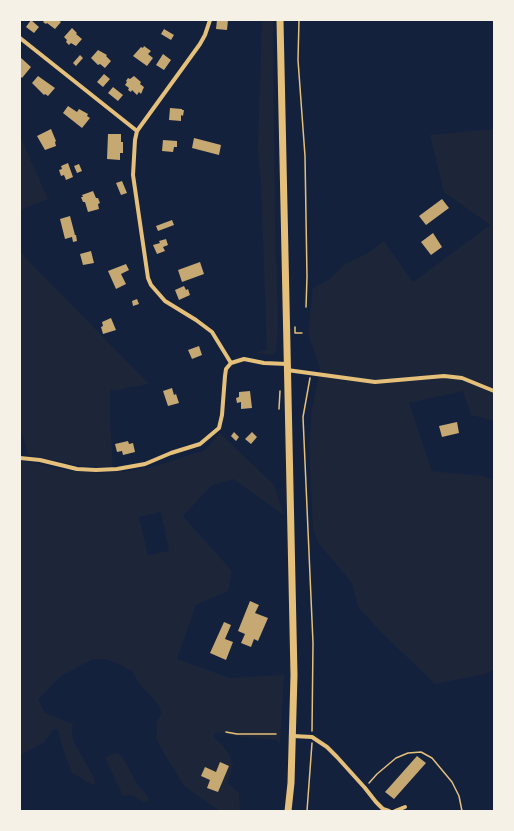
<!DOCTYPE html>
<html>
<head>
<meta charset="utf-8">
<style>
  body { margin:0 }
  #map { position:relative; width:514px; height:831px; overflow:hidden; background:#14213d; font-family:"Fira Sans Condensed",sans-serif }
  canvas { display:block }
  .frame { position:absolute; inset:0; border:21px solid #f6f1e7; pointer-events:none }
</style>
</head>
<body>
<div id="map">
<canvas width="514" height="831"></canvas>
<div class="frame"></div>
</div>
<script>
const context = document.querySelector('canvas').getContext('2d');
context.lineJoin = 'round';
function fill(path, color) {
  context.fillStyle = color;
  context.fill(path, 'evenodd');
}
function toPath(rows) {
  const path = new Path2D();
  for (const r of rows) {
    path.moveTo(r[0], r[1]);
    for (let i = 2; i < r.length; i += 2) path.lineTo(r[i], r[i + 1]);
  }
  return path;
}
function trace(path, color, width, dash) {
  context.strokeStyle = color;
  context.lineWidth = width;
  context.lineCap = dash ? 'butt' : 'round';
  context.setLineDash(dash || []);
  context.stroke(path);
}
fill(toPath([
  [262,20,273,20,275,221,278,321,276,351,273,355,255,353,267,350,261,183,258,149],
  [494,129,494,421,471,415,463,391,409,403,432,471,482,476,494,480,494,669,485,674,435,684,382,633,358,607,352,583,319,544,313,529,309,447,312,409,320,368,308,334,313,288,331,278,345,264,366,254,384,241,413,282,490,225,444,192,430,135],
  [20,136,48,199,20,210],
  [20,252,149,384,110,391,110,421,113,467,83,466,28,455,20,427],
  [220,433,274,485,284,515,233,479,211,486,183,516,232,571,228,591,196,605,177,659,230,678,284,675,280,744,277,740,233,736,218,732,214,734,214,737,228,752,233,764,228,783,239,793,240,811,220,811,184,786,165,755,156,738,157,730,156,723,162,713,156,702,139,683,132,671,121,665,106,659,93,659,61,676,38,700,45,713,73,724,72,732,73,740,94,778,95,783,93,785,72,773,63,749,58,729,52,730,45,742,20,755,20,460,65,470,83,472,99,473,130,471,159,465,205,450],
  [161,512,169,551,148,555,139,517],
  [114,753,119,754,123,758,138,785,146,794,149,799,147,802,144,802,134,796,129,795,123,796,105,758]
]), '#1d2539');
fill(toPath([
  [31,20,39,27,34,33,26,27],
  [43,20,58,20,61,22,55,29,47,23,46,24,43,22,44,21],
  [217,20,228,20,227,30,216,29],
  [72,28,77,33,76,34,82,39,76,46,71,43,69,45,66,42,67,40,64,37],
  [164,29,174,35,171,40,161,34],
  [144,46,151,51,148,54,153,58,147,66,133,56,141,47,143,48],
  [98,50,107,55,106,56,111,61,105,68,100,64,98,65,91,58],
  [163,54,171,60,164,70,156,65],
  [80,55,83,58,76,66,73,63],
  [20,57,31,67,22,78,20,76],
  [104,74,110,79,103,87,97,82],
  [38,76,55,88,48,96,45,94,44,95,32,83],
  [134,76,141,82,140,84,144,87,141,94,139,92,137,95,132,90,131,92,128,90,129,88,125,85,127,82,126,81,128,78,130,79],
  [113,87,123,95,118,101,108,93],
  [68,106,77,112,79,109,88,114,87,116,90,118,82,128,63,113],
  [170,108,182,109,182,110,184,110,183,116,181,115,181,121,169,120],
  [51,129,56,141,55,142,56,146,45,150,37,136],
  [108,134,121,134,121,142,123,142,123,153,120,153,120,160,107,159],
  [194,138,221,145,219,155,192,148],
  [163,140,177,141,177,147,174,147,173,152,162,151],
  [68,163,73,177,66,180,64,175,61,176,59,170,62,169,61,166],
  [79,164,82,171,77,173,74,166],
  [122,181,127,193,121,195,116,183],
  [93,191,96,198,98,198,100,203,98,204,99,209,88,212,85,202,83,202,81,197,83,197,82,195],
  [442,199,449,208,426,225,419,216],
  [70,216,75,235,76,235,77,241,73,242,72,237,65,239,60,219],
  [172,220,174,225,158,231,156,226],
  [433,233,442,247,431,255,421,242],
  [166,239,168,245,163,247,165,251,157,254,153,245,160,243,159,241],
  [91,251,94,263,83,265,80,254],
  [200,262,204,274,182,282,178,270],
  [126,264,129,270,121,274,126,284,116,289,108,271],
  [184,286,186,290,188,289,190,295,179,300,175,290],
  [137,299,139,304,133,306,132,301],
  [111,318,116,330,103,334,101,327,103,326,102,322],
  [199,346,202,355,192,359,188,350],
  [172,388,174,395,176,394,179,403,168,406,163,391],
  [250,391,252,408,241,409,241,402,237,403,236,398,239,397,239,392],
  [457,422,459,433,442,437,439,426],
  [234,432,239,437,236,441,231,436],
  [252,432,257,437,251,444,245,439],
  [128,441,129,444,133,443,135,452,123,455,122,451,117,452,115,444],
  [250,601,259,605,255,613,268,618,258,641,254,639,251,647,241,643,245,634,238,631],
  [224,622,231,625,225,639,233,642,226,660,210,653],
  [417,756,426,763,394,799,385,792],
  [220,762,229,766,218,792,207,788,210,780,201,776,205,767,216,772]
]), '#c6a872');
trace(toPath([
  [299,20,298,60,305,156,307,277,306,307],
  [295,327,295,333,302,333],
  [310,378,303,417,313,643,312,731],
  [279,409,280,391],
  [226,732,237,734,276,734],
  [369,783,377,774,396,758,408,753,421,752,432,758,452,782,459,796,462,811],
  [307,811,312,743]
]), '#e5c07b', 1.5);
trace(toPath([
  [210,20,205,35,200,44,137,131,135,140,133,175,148,278,151,285,165,301,196,320,212,332,231,363],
  [20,38,137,131],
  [287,370,375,382,444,376,462,378,494,391],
  [20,458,40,460,77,469,96,470,117,469,145,464,171,453,200,444,219,428,222,415,225,376,226,369,231,363,244,359,264,363,287,364],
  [293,736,312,737,327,747,337,757,365,788,376,802,383,809,389,811],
  [395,811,405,807]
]), '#e5c07b', 4);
trace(toPath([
  [280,20,294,675,291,783,288,811]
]), '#e5c07b', 7);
</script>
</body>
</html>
